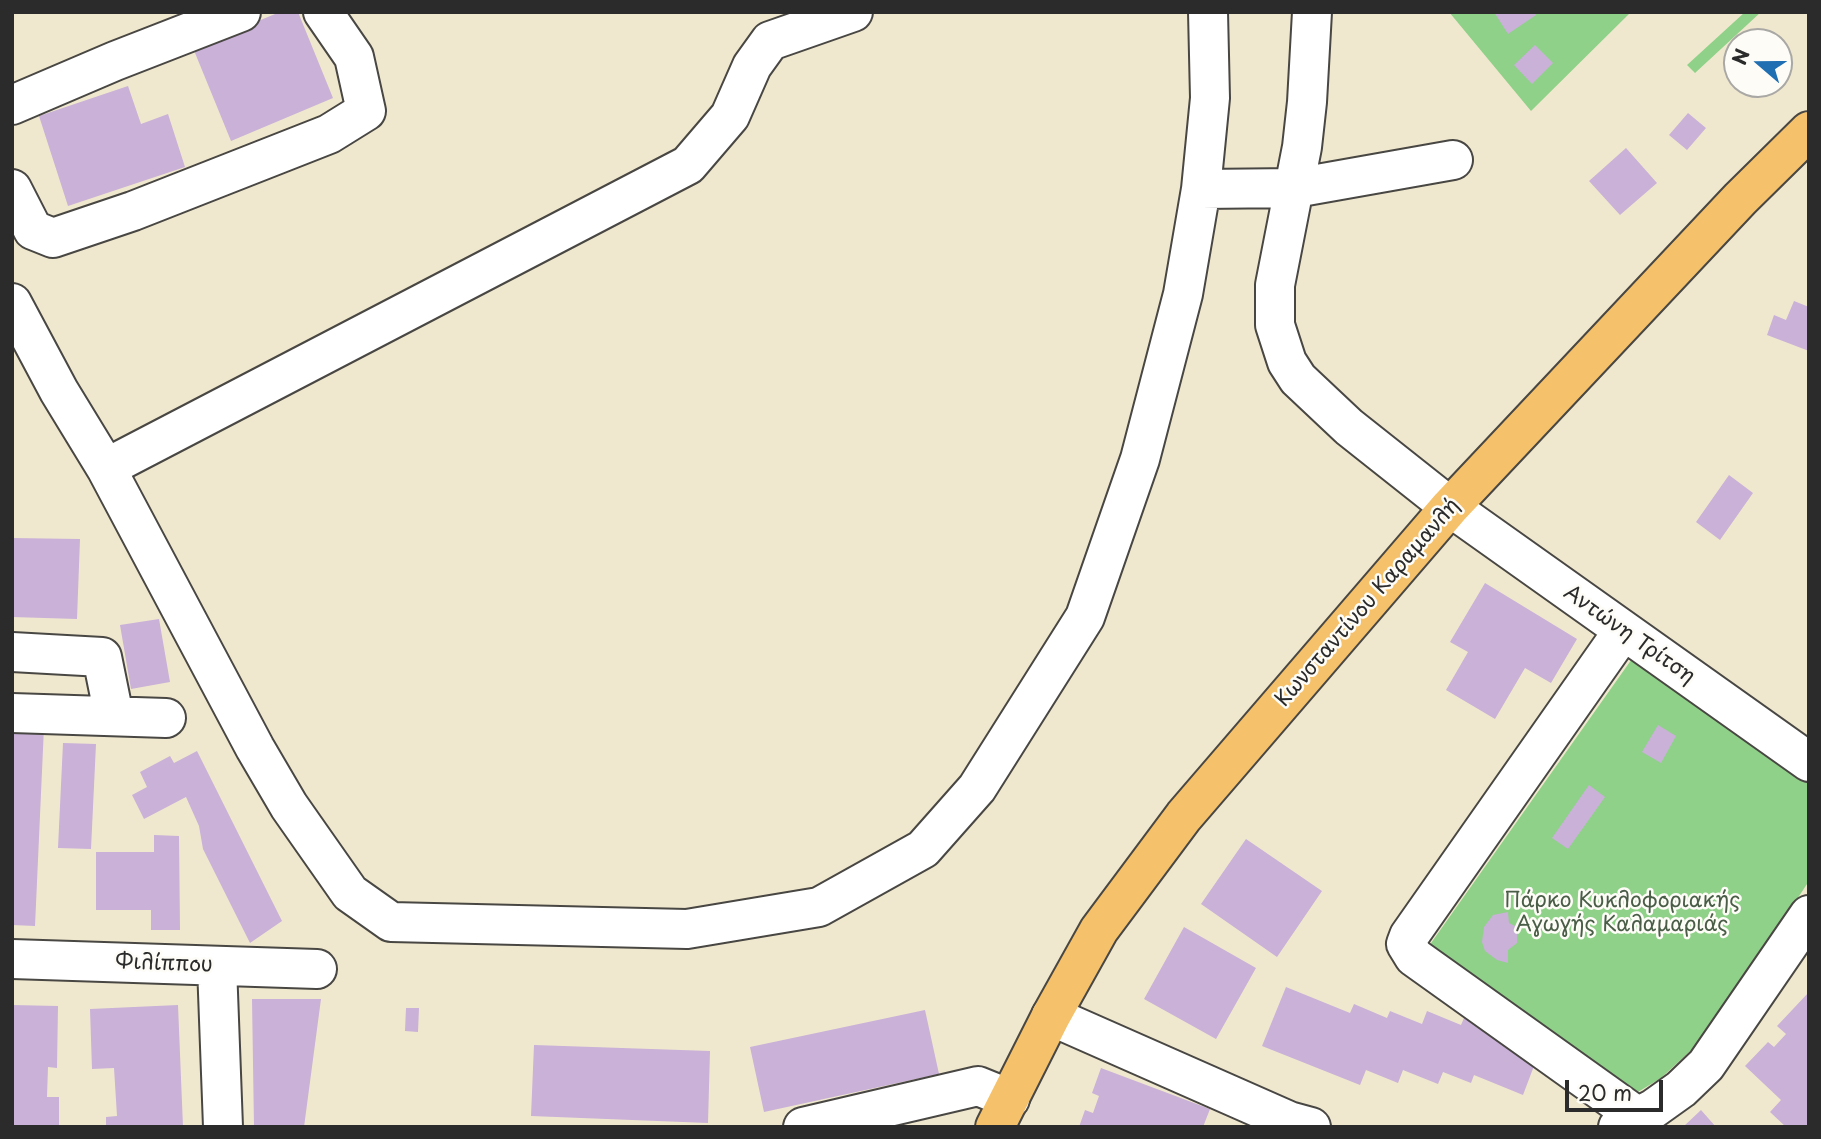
<!DOCTYPE html>
<html>
<head>
<meta charset="utf-8">
<style>
  body { margin:0 }
  #map { position:relative; width:1821px; height:1139px; overflow:hidden; background:#f0e8ce; font-family:"Playpen Sans",sans-serif }
  canvas { display:block }
  .frame { position:absolute; inset:0; border:14px solid #2b2b2b; pointer-events:none }
  .north { position:absolute; left:1723px; top:28px; width:70px; height:70px; box-sizing:border-box; background:#fdfcf7; border:2px solid #a9a8a5; border-radius:50%; rotate:290deg; font-size:19px; font-weight:700; line-height:28px; text-align:center; color:#2b2b2b }
  .north::after { content:''; display:block; margin:auto; width:24px; height:32px; background:#1f6fb2; clip-path:polygon(50% 0,100% 100%,50% 72%,0 100%) }
  .scale { position:absolute; left:1565px; top:1080px; width:98px; height:32px; box-sizing:border-box; border:4px solid #2b2b2b; border-top:0; padding-left:9px; font-size:21px; line-height:24px; white-space:nowrap; color:#2b2b2b; -webkit-text-stroke:5px #fdfcf7; paint-order:stroke }
</style>
</head>
<body>
<div id="map">
<canvas width="1821" height="1139"></canvas>
<div class="frame"></div>
<div class="north">N</div>
<div class="scale">20 m</div>
</div>
<script>
const context = document.querySelector('canvas').getContext('2d');
context.lineJoin = 'round';
function fill(path, color) {
  context.fillStyle = color;
  context.fill(path, 'evenodd');
}
function toPath(rows) {
  const path = new Path2D();
  for (const r of rows) {
    path.moveTo(r[0], r[1]);
    for (let i = 2; i < r.length; i += 2) path.lineTo(r[i], r[i + 1]);
  }
  return path;
}
function trace(path, color, width, dash) {
  context.strokeStyle = color;
  context.lineWidth = width;
  context.lineCap = dash ? 'butt' : 'round';
  context.setLineDash(dash || []);
  context.stroke(path);
}
function label(font, color, halo, rows, align = 'center') {
  context.font = font + ' "Playpen Sans",sans-serif';
  context.lineWidth = 5;
  context.setLineDash([]);
  context.textBaseline = 'middle';
  context.strokeStyle = halo;
  context.fillStyle = color;
  for (const [text, x, y, turn = 0] of rows) {
    context.save();
    context.translate(x, y);
    context.rotate((+turn || 0) * Math.PI / 180);
    context.textAlign = isNaN(turn) ? turn : align;
    if (halo) context.strokeText(text, 0, 0);
    context.fillText(text, 0, 0);
    context.restore();
  }
}
fill(toPath([
  [1449,12,1631,12,1531,111],
  [1745,12,1761,12,1695,73,1687,65],
  [1634,656,1809,779,1809,881,1717,1020,1699,1043,1661,1078,1628,1098,1424,953]
]), '#8fd189');
fill(toPath([
  [280,12,298,12,333,98,231,141,193,48],
  [1494,12,1534,12,1536,15,1508,34],
  [1535,45,1553,63,1532,84,1514,65],
  [128,86,141,124,168,114,185,167,68,206,39,116],
  [1688,113,1706,128,1687,150,1669,135],
  [1626,148,1657,183,1620,215,1589,181],
  [1794,301,1809,307,1809,351,1767,335,1774,315,1786,320],
  [1729,475,1753,493,1720,540,1696,522],
  [12,538,80,539,77,619,12,617],
  [1485,583,1577,639,1551,683,1525,668,1495,719,1446,690,1468,652,1450,642],
  [159,619,170,682,131,689,120,625],
  [12,725,44,727,35,926,12,925],
  [1658,725,1676,736,1661,763,1642,752],
  [63,743,96,744,91,849,58,848],
  [197,751,282,921,250,943,203,849,199,826,186,797,144,819,132,795,147,787,140,772,170,756,174,763],
  [1589,785,1605,797,1568,849,1552,838],
  [154,835,179,836,180,930,151,930,151,910,96,910,96,852,154,852],
  [1246,839,1322,891,1277,957,1201,904],
  [1508,912,1509,923,1517,927,1517,943,1508,950,1508,963,1497,960,1485,951,1482,942,1484,927,1493,915],
  [1184,927,1256,968,1216,1039,1144,999],
  [1286,987,1350,1013,1354,1004,1387,1018,1390,1011,1422,1024,1427,1011,1461,1025,1464,1018,1508,1036,1537,1058,1523,1095,1474,1075,1471,1083,1443,1072,1438,1084,1403,1070,1398,1083,1366,1070,1360,1085,1262,1046],
  [1809,992,1809,1127,1786,1127,1770,1112,1781,1100,1745,1066,1768,1042,1774,1047,1786,1034,1777,1026],
  [252,999,321,999,304,1127,254,1127],
  [12,1005,58,1006,57,1068,48,1067,47,1097,59,1097,59,1127,12,1127],
  [178,1005,183,1127,106,1127,106,1117,117,1116,114,1068,92,1069,90,1009],
  [406,1008,419,1008,418,1032,405,1031],
  [925,1010,939,1074,764,1112,750,1047],
  [534,1045,710,1051,708,1123,531,1116],
  [1101,1068,1210,1109,1203,1127,1079,1127,1085,1110,1093,1113,1099,1096,1092,1093],
  [1701,1110,1716,1127,1683,1127]
]), '#c9b1d8');
const minor = toPath([
  [1208,12,1210,98,1201,189,1295,188,1453,160],
  [1312,12,1307,102,1302,147,1275,285,1275,325,1287,362,1298,379,1349,427,1450,507,1809,762],
  [12,105,115,61,241,12],
  [12,189,33,230,53,238,133,211,329,134,366,111,354,57,323,12],
  [12,303,59,391,106,468,255,748,289,806,350,893,391,922,687,929,819,907,923,849,977,788,1085,617,1140,459,1183,294,1201,189],
  [106,468,688,165,730,116,752,66,770,41,853,12],
  [1623,631,1409,936,1406,944,1414,957,1638,1117],
  [12,652,102,657,114,716],
  [12,713,166,718],
  [12,959,317,969],
  [217,966,223,1127],
  [1051,1016,1289,1121,1311,1127],
  [803,1127,978,1086,1010,1099],
  [1618,1127,1653,1109,1681,1089,1706,1065,1809,915]
]);
const major = toPath([
  [995,1127,1051,1016,1099,930,1184,816,1450,507,1740,199,1809,131]
]);
trace(minor, '#494743', 42);
trace(major, '#494743', 42);
trace(minor, '#fff', 38);
trace(major, '#f5c16b', 38);
label('21px', '#2b2b2b', '#fdfcf7', [
  ["Κωνσταντίνου Καραμανλή",1368,603,-49],
  ["Αντώνη Τρίτση",1629,635,35],
  ["Φιλίππου",164,964,2]
]);
label('21px', '#495d47', '#fdfcf7', [
  ["Πάρκο Κυκλοφοριακής",1622,901],
  ["Αγωγής Καλαμαριάς",1622,925]
]);
</script>
</body>
</html>
